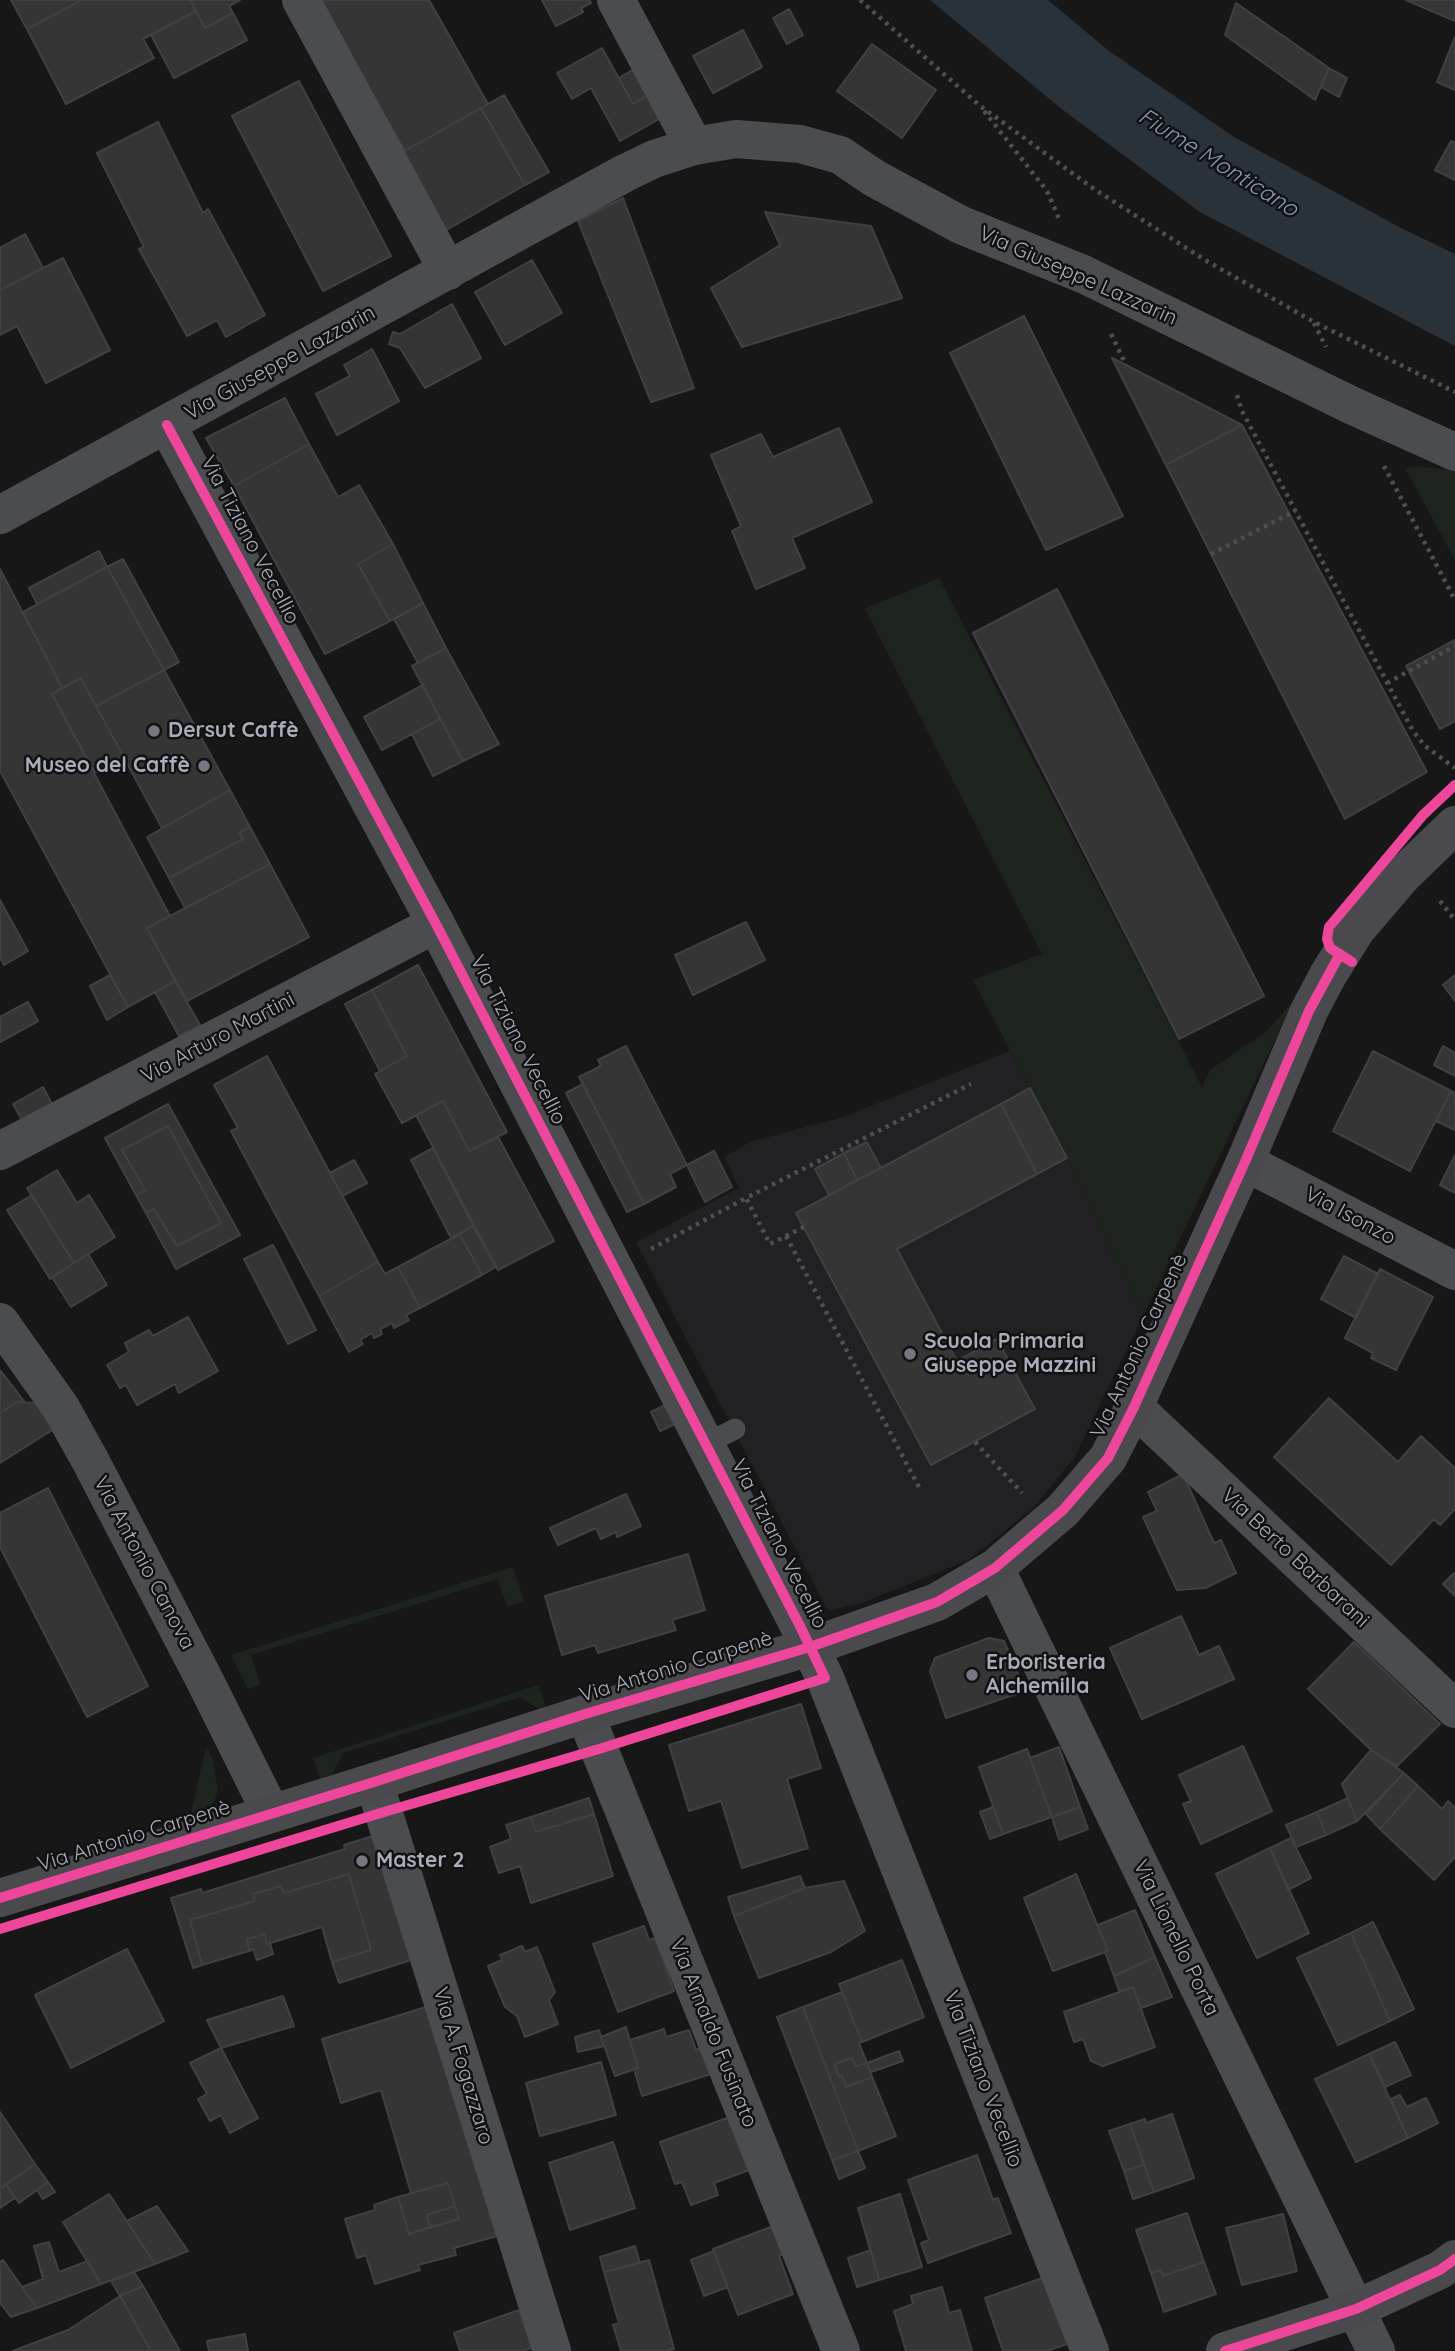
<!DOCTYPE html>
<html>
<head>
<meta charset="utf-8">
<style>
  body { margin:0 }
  canvas { display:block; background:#171717 }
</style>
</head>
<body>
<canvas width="1455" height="2351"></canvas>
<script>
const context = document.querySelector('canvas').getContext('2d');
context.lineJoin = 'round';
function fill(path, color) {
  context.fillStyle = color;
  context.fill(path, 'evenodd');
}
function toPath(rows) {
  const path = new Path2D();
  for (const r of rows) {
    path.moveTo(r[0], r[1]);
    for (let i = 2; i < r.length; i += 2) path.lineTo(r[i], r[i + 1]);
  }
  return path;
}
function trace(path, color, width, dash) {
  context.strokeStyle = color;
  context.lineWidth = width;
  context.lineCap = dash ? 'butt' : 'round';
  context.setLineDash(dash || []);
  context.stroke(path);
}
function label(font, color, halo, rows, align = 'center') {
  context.font = font + ' Quicksand,sans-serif';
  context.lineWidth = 5;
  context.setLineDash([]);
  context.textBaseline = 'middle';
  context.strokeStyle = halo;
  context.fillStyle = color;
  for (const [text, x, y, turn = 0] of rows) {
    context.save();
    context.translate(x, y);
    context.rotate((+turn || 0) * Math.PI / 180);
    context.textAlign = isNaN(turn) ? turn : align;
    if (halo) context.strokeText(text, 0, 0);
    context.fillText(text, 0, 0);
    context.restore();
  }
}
fill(toPath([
  [1010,1051,1067,1158,1144,1314,1074,1458,1034,1507,969,1560,859,1604,831,1610,826,1607,636,1242,739,1188,725,1157,750,1142,843,1117]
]), '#212123');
fill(toPath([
  [1419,466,1455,471,1455,560,1405,468],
  [939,578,1202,1087,1210,1070,1266,1032,1294,1000,1144,1314,1067,1158,973,980,1042,954,865,609],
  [513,1567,524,1601,507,1607,498,1579,251,1655,260,1685,248,1689,231,1655],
  [539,1685,546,1708,543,1712,521,1697,343,1753,328,1781,321,1783,313,1758],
  [206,1747,213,1760,218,1791,213,1804,203,1813,190,1818]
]), '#1d241e');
fill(toPath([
  [930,0,1048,0,1109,51,1234,137,1399,227,1455,254,1455,346,1200,212,1063,110]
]), '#2a3239');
const building = toPath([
  [11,0,82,0,27,29,11,0],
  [82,0,190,0,196,11,143,39,154,58,66,104,27,29,82,0],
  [190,0,240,0,229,6,233,13,205,28,190,0],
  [319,0,429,0,488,104,405,151,319,0],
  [542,0,589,0,591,3,581,8,583,12,556,26,542,0],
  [1406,0,1455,0,1455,21,1406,0],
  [1236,3,1329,68,1315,100,1225,35,1236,3],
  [789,9,803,35,787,44,773,18,789,9],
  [196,11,205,28,233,13,247,40,174,78,151,35,196,11],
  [743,30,762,67,713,93,693,56,743,30],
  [1455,37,1455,90,1437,82,1455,37],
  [872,44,936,90,902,138,837,91,872,44],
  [602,48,633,104,648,95,661,118,620,141,591,88,572,99,557,73,602,48],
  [1329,68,1347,78,1339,97,1321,87,1329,68],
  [634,69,648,95,633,104,619,78,634,69],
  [299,81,391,256,323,291,232,116,299,81],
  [504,95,549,172,525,185,481,108,504,95],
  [481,108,525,185,443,232,399,154,481,108],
  [158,122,203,213,208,209,265,315,226,337,217,320,187,336,139,249,144,247,97,153,158,122],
  [1451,141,1455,143,1455,180,1435,170,1451,141],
  [623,198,694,388,651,402,578,221,623,198],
  [765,212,871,226,902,298,742,347,711,288,780,245,765,212],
  [25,234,43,268,0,290,0,248,25,234],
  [63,258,110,350,46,383,17,326,0,335,0,290,63,258],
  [532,260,562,313,505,345,475,292,532,260],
  [452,304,481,358,425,388,400,348,389,344,393,332,400,334,452,304],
  [1024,316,1123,516,1046,550,950,353,1024,316],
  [372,349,399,401,337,435,316,394,350,376,344,365,372,349],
  [1112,358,1126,365,1242,425,1166,465,1112,358],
  [285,398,309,444,234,486,206,438,285,398],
  [1242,425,1427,772,1345,819,1166,465,1242,425],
  [839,428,872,502,792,538,805,568,756,589,732,531,741,526,711,455,761,434,773,457,839,428],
  [309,444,338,497,359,485,393,544,358,564,390,621,325,654,234,486,309,444],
  [393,544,423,603,390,621,358,564,393,544],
  [99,551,107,567,37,604,29,588,99,551],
  [123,559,179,662,164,670,107,567,123,559],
  [107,567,164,670,96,706,81,678,62,688,23,612,107,567],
  [0,569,62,688,52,694,170,916,147,928,175,981,128,1007,0,771,0,569],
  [1057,589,1264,996,1179,1039,973,633,1057,589],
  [423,603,446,648,418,663,394,619,423,603],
  [1455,640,1455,721,1440,729,1406,666,1455,640],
  [446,648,499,744,463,761,412,666,446,648],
  [164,670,230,790,162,828,96,706,164,670],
  [81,678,123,756,95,773,52,694,81,678],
  [423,685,440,719,382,750,364,717,423,685],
  [440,719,463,761,433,776,412,734,440,719],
  [230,790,250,827,239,833,243,839,169,878,147,837,230,790],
  [250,827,270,864,185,908,169,878,243,839,239,833,250,827],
  [270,864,309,937,187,1001,147,928,270,864],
  [0,900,28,951,4,965,0,958,0,900],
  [746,922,765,960,693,995,675,955,746,922],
  [418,965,507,1132,469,1151,443,1101,402,1123,375,1074,407,1056,372,990,418,965],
  [110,975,128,1007,107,1020,90,986,110,975],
  [1455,975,1455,1001,1443,985,1455,975],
  [175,981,200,1025,179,1036,155,992,175,981],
  [372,990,407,1056,380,1071,345,1004,372,990],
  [28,1002,38,1021,0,1042,0,1017,28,1002],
  [626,1046,687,1165,670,1174,676,1187,644,1204,579,1077,601,1066,598,1060,626,1046],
  [1443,1046,1455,1053,1455,1076,1434,1065,1443,1046],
  [1373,1051,1451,1091,1410,1171,1333,1131,1373,1051],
  [267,1056,378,1262,319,1296,231,1131,238,1128,214,1085,267,1056],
  [583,1084,644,1204,627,1212,566,1093,583,1084],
  [43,1087,53,1106,23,1122,13,1104,43,1087],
  [1030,1088,1067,1158,1037,1174,1001,1104,1030,1088],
  [1451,1091,1455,1093,1455,1130,1436,1121,1451,1091],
  [443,1101,469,1151,498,1137,554,1241,498,1270,416,1115,443,1101],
  [168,1104,240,1235,176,1269,146,1213,154,1209,177,1246,221,1223,168,1126,122,1150,145,1190,136,1195,105,1138,168,1104],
  [1001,1104,1037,1174,897,1249,957,1361,997,1339,1035,1409,931,1465,796,1213,1001,1104],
  [168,1126,221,1223,177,1246,154,1209,146,1213,136,1195,145,1190,122,1150,168,1126],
  [867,1142,881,1168,857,1180,844,1153,867,1142],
  [433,1148,473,1226,451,1238,411,1160,433,1148],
  [714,1151,732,1187,705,1202,687,1165,714,1151],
  [844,1153,857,1180,829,1195,815,1169,844,1153],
  [1455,1155,1455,1193,1440,1185,1455,1155],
  [354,1160,367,1183,342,1196,330,1173,354,1160],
  [57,1170,77,1203,89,1195,115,1237,74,1263,27,1188,57,1170],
  [32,1195,74,1263,50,1279,7,1210,32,1195],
  [473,1226,496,1267,482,1275,460,1234,473,1226],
  [460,1234,482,1275,420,1308,398,1267,460,1234],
  [273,1245,316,1330,288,1344,244,1259,273,1245],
  [88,1254,107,1285,71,1307,52,1277,88,1254],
  [1344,1256,1378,1274,1356,1318,1321,1299,1344,1256],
  [378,1262,385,1274,398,1267,420,1308,406,1315,409,1320,394,1328,392,1323,380,1329,382,1334,374,1338,372,1333,360,1340,363,1344,349,1352,319,1296,378,1262],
  [1380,1269,1433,1297,1396,1370,1371,1358,1373,1353,1345,1338,1380,1269],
  [188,1317,218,1371,179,1393,175,1384,137,1405,126,1385,120,1388,107,1365,129,1352,125,1343,149,1330,153,1336,188,1317],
  [0,1370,24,1401,17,1402,0,1413,0,1370],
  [1329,1398,1398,1462,1421,1436,1455,1468,1455,1509,1440,1525,1434,1519,1391,1565,1274,1457,1329,1398],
  [17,1402,36,1403,57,1427,0,1463,0,1413,17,1402],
  [667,1404,677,1423,660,1431,651,1412,667,1404],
  [1183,1474,1214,1543,1221,1540,1236,1573,1205,1588,1177,1590,1143,1517,1157,1511,1148,1492,1183,1474],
  [48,1488,148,1686,87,1717,0,1547,0,1513,48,1488],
  [626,1494,641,1526,617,1537,616,1532,601,1539,596,1528,558,1545,550,1528,626,1494],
  [688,1554,705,1610,672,1620,676,1630,598,1653,595,1645,562,1655,545,1596,688,1554],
  [1454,1573,1455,1574,1455,1596,1443,1584,1454,1573],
  [1181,1616,1199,1655,1219,1646,1234,1679,1142,1719,1110,1648,1181,1616],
  [989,1638,1004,1641,1025,1691,946,1718,930,1671,935,1658,989,1638],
  [1354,1642,1440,1724,1397,1766,1371,1750,1308,1689,1354,1642],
  [801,1704,821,1768,787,1779,808,1848,742,1868,721,1801,689,1811,669,1745,801,1704],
  [1243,1746,1272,1811,1201,1844,1183,1804,1191,1801,1179,1775,1243,1746],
  [1059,1747,1080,1807,1052,1817,1030,1758,1059,1747],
  [1027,1749,1052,1817,1003,1834,979,1767,1027,1749],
  [1371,1750,1404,1773,1357,1821,1342,1784,1371,1750],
  [1404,1773,1418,1786,1380,1829,1366,1814,1404,1773],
  [1418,1786,1442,1809,1448,1801,1455,1808,1455,1857,1434,1880,1380,1829,1418,1786],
  [589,1798,594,1814,536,1832,531,1817,589,1798],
  [1348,1798,1357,1821,1326,1835,1317,1812,1348,1798],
  [993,1807,1003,1834,990,1839,980,1812,993,1807],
  [1080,1807,1088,1829,1059,1840,1052,1817,1080,1807],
  [1317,1812,1326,1835,1296,1847,1286,1825,1317,1812],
  [594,1814,613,1876,531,1903,520,1866,499,1873,490,1847,511,1839,506,1825,531,1817,536,1832,594,1814],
  [376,1835,411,1960,339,1983,332,1962,371,1950,349,1874,284,1893,281,1886,253,1894,255,1901,190,1920,202,1965,193,1968,171,1898,201,1889,202,1893,345,1849,344,1845,376,1835],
  [1291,1838,1311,1878,1288,1890,1270,1848,1291,1838],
  [1270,1848,1309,1933,1257,1958,1216,1874,1270,1848],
  [349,1874,371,1950,332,1962,322,1927,267,1944,264,1934,247,1939,249,1951,202,1965,190,1920,255,1901,253,1894,281,1886,284,1893,349,1874],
  [1076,1874,1108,1951,1053,1971,1024,1898,1076,1874],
  [800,1876,805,1888,734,1916,728,1897,800,1876],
  [844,1881,865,1931,831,1952,759,1978,734,1916,805,1888,844,1881],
  [1135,1910,1155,1957,1114,1976,1105,1952,1108,1951,1098,1925,1135,1910],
  [1373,1922,1414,2009,1390,2021,1351,1933,1373,1922],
  [644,1926,649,1940,655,1938,674,1991,618,2012,593,1944,644,1926],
  [1351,1933,1390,2021,1338,2045,1297,1958,1351,1933],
  [264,1934,267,1944,270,1943,273,1954,257,1960,253,1949,249,1951,247,1939,264,1934],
  [522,1946,525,1952,537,1947,555,1992,549,2000,558,2024,525,2037,517,2016,505,2007,488,1966,502,1960,500,1955,522,1946],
  [127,1949,164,2021,71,2068,35,1995,127,1949],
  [1155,1957,1172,1997,1141,2008,1133,1987,1119,1991,1114,1976,1155,1957],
  [902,1960,924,2017,862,2042,839,1984,902,1960],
  [1133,1987,1155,2047,1103,2066,1091,2061,1083,2039,1074,2042,1064,2012,1133,1987],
  [842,1992,862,2042,859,2043,867,2063,856,2066,852,2058,834,2064,839,2077,842,2076,846,2087,872,2077,896,2136,858,2151,803,2007,842,1992],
  [283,1996,294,2026,221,2048,207,2020,283,1996],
  [426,2007,497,2236,454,2248,456,2255,418,2265,420,2270,375,2284,366,2255,357,2258,345,2219,375,2210,374,2205,398,2197,409,2234,459,2219,448,2183,411,2193,381,2090,341,2103,322,2039,426,2007],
  [803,2007,858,2151,832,2160,777,2017,803,2007],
  [626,2027,638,2068,615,2076,601,2037,626,2027],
  [664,2029,666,2037,689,2030,696,2050,702,2047,711,2074,642,2096,634,2069,638,2068,630,2040,664,2029],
  [599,2030,604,2046,578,2052,575,2037,599,2030],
  [1395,2042,1411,2075,1385,2087,1369,2054,1395,2042],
  [221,2048,258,2118,230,2133,221,2115,210,2121,198,2099,207,2094,190,2063,221,2048],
  [899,2051,903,2061,871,2072,867,2063,899,2051],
  [1369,2054,1408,2138,1356,2162,1315,2079,1369,2054],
  [852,2058,856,2066,867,2063,872,2077,846,2087,842,2076,839,2077,834,2064,852,2058],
  [601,2062,616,2115,540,2136,526,2083,601,2062],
  [1400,2095,1407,2107,1426,2098,1438,2123,1408,2138,1391,2099,1400,2095],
  [0,2112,35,2164,0,2189,0,2112],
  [1172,2114,1194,2178,1154,2192,1130,2124,1145,2119,1146,2123,1172,2114],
  [730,2117,749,2170,714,2183,718,2195,691,2205,682,2182,675,2184,660,2142,730,2117],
  [1130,2124,1144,2165,1124,2171,1109,2131,1130,2124],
  [613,2142,635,2208,570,2230,549,2163,613,2142],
  [858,2151,865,2168,839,2179,832,2160,858,2151],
  [977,2155,993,2200,998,2198,1011,2233,928,2263,921,2243,929,2240,908,2180,977,2155],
  [35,2164,48,2182,19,2203,6,2184,35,2164],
  [1144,2165,1154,2192,1133,2199,1124,2171,1144,2165],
  [48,2182,55,2192,43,2199,37,2190,48,2182],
  [448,2183,455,2206,427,2215,430,2227,409,2234,398,2197,448,2183],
  [6,2184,15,2198,0,2208,0,2189,6,2184],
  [109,2194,155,2264,101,2284,63,2222,109,2194],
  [900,2194,922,2267,879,2280,858,2208,900,2194],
  [157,2206,188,2251,155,2264,127,2221,157,2206],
  [455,2206,459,2219,430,2227,427,2215,455,2206],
  [1187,2213,1204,2262,1163,2276,1161,2270,1151,2273,1136,2230,1187,2213],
  [1283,2214,1297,2271,1242,2285,1226,2228,1283,2214],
  [776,2225,787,2253,779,2256,793,2294,738,2315,713,2249,776,2225],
  [49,2242,59,2272,88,2261,101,2284,37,2308,22,2287,43,2279,34,2246,49,2242],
  [635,2246,640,2263,604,2272,600,2257,635,2246],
  [871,2250,879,2280,857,2287,848,2258,871,2250],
  [714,2251,728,2287,704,2296,691,2260,714,2251],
  [3,2260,22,2287,37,2308,11,2317,0,2303,0,2262,3,2260],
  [649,2260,674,2349,666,2351,621,2351,613,2325,619,2323,604,2272,649,2260],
  [1204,2262,1216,2294,1164,2312,1151,2273,1161,2270,1163,2276,1204,2262],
  [134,2272,143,2286,120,2296,111,2281,134,2272],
  [1048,2276,1073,2342,1047,2351,1003,2351,985,2298,1048,2276],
  [143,2286,180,2351,151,2351,120,2296,143,2286],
  [942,2287,949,2313,960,2310,972,2351,906,2351,894,2311,913,2304,911,2296,942,2287],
  [120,2296,151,2351,13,2351,68,2330,120,2296],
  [519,2310,532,2348,522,2351,460,2351,454,2333,519,2310],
  [245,2334,248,2351,209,2351,207,2341,245,2334]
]);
fill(building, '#353536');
trace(building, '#3f4043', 2);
trace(toPath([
  [860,0,979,105,1094,189,1205,260,1314,322,1455,392],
  [984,111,1047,191,1060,221],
  [1314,323,1326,347],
  [1111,334,1126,365],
  [1237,395,1242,411,1413,731,1425,746,1455,768],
  [1384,466,1455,600],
  [1211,554,1295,511],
  [1387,683,1455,646],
  [1440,901,1455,920],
  [804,1227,770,1244,746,1198,971,1084],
  [786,1236,920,1489],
  [651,1249,746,1198],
  [975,1442,1022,1493]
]), '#4d4e52', 4.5, [3.5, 5]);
trace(toPath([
  [706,1444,735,1429]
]), '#4b4c50', 21);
trace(toPath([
  [301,0,448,271],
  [616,0,694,146],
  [167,425,436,924,810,1647,825,1678,1090,2351],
  [0,515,625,173,654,159,694,146,736,139,800,144,840,155,874,178,961,225,1083,274,1353,406,1455,452],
  [0,1151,436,924],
  [1245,1162,1455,1271],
  [0,1322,61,1408,91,1462,203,1677,271,1813],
  [1134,1407,1455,1709],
  [995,1568,1376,2351],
  [585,1714,841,2351],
  [374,1782,552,2351]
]), '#4b4c50', 38);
trace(toPath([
  [0,1898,374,1782,585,1714,810,1647,937,1602,995,1568,1063,1510,1108,1458,1134,1407,1245,1162,1309,1011,1328,975,1356,930,1404,874,1455,825],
  [1225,2351,1356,2309,1440,2270,1455,2259]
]), '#4a4a4e', 38);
trace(toPath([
  [1352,962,1330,948,1327,939,1329,927,1423,815,1455,785],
  [0,1898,374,1782,585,1714,810,1647,937,1602,995,1568,1063,1510,1108,1458,1134,1407,1245,1162,1309,1011,1340,954],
  [0,1929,384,1812,599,1749,825,1678,800,1626,436,924,167,425],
  [1225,2351,1356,2309,1440,2270,1455,2259]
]), '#ed469a', 10);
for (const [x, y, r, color] of [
  [154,731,7,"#757880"],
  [204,766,7,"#757880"],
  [910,1354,7,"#757880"],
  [972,1675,7,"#757880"],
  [362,1861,7,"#757880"]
]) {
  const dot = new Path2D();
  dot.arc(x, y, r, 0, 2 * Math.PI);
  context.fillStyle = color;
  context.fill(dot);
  trace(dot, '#111113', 2.5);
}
label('21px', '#a8adb8', '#111113', [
  ["Via Giuseppe Lazzarin",1078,276,24],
  ["Via Giuseppe Lazzarin",280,363,-29],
  ["Via Tiziano Vecellio",250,540,62],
  ["Via Arturo Martini",218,1038,-28],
  ["Via Tiziano Vecellio",518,1040,63],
  ["Via Isonzo",1350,1216,28],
  ["Via Antonio Carpenè",1139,1346,-65],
  ["Via Tiziano Vecellio",779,1544,63],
  ["Via Berto Barbarani",1295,1558,43],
  ["Via Antonio Canova",144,1563,62],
  ["Via Antonio Carpenè",676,1667,-17],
  ["Via Antonio Carpenè",134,1836,-17],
  ["Via Lionello Porta",1176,1938,64],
  ["Via Arnaldo Fusinato",713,2033,68],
  ["Via A. Fogazzaro",463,2066,73],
  ["Via Tiziano Vecellio",983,2079,69]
]);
label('bold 21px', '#a8adb8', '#111113', [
  ["Dersut Caffè",168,731],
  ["Museo del Caffè",190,766,"right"],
  ["Scuola Primaria",924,1342],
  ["Giuseppe Mazzini",924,1366],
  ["Erboristeria",986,1663],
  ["Alchemilla",986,1687],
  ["Master 2",376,1861]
], 'left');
label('italic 23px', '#7f9bb3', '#111113', [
  ["Fiume Monticano",1218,163,32]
]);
</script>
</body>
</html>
